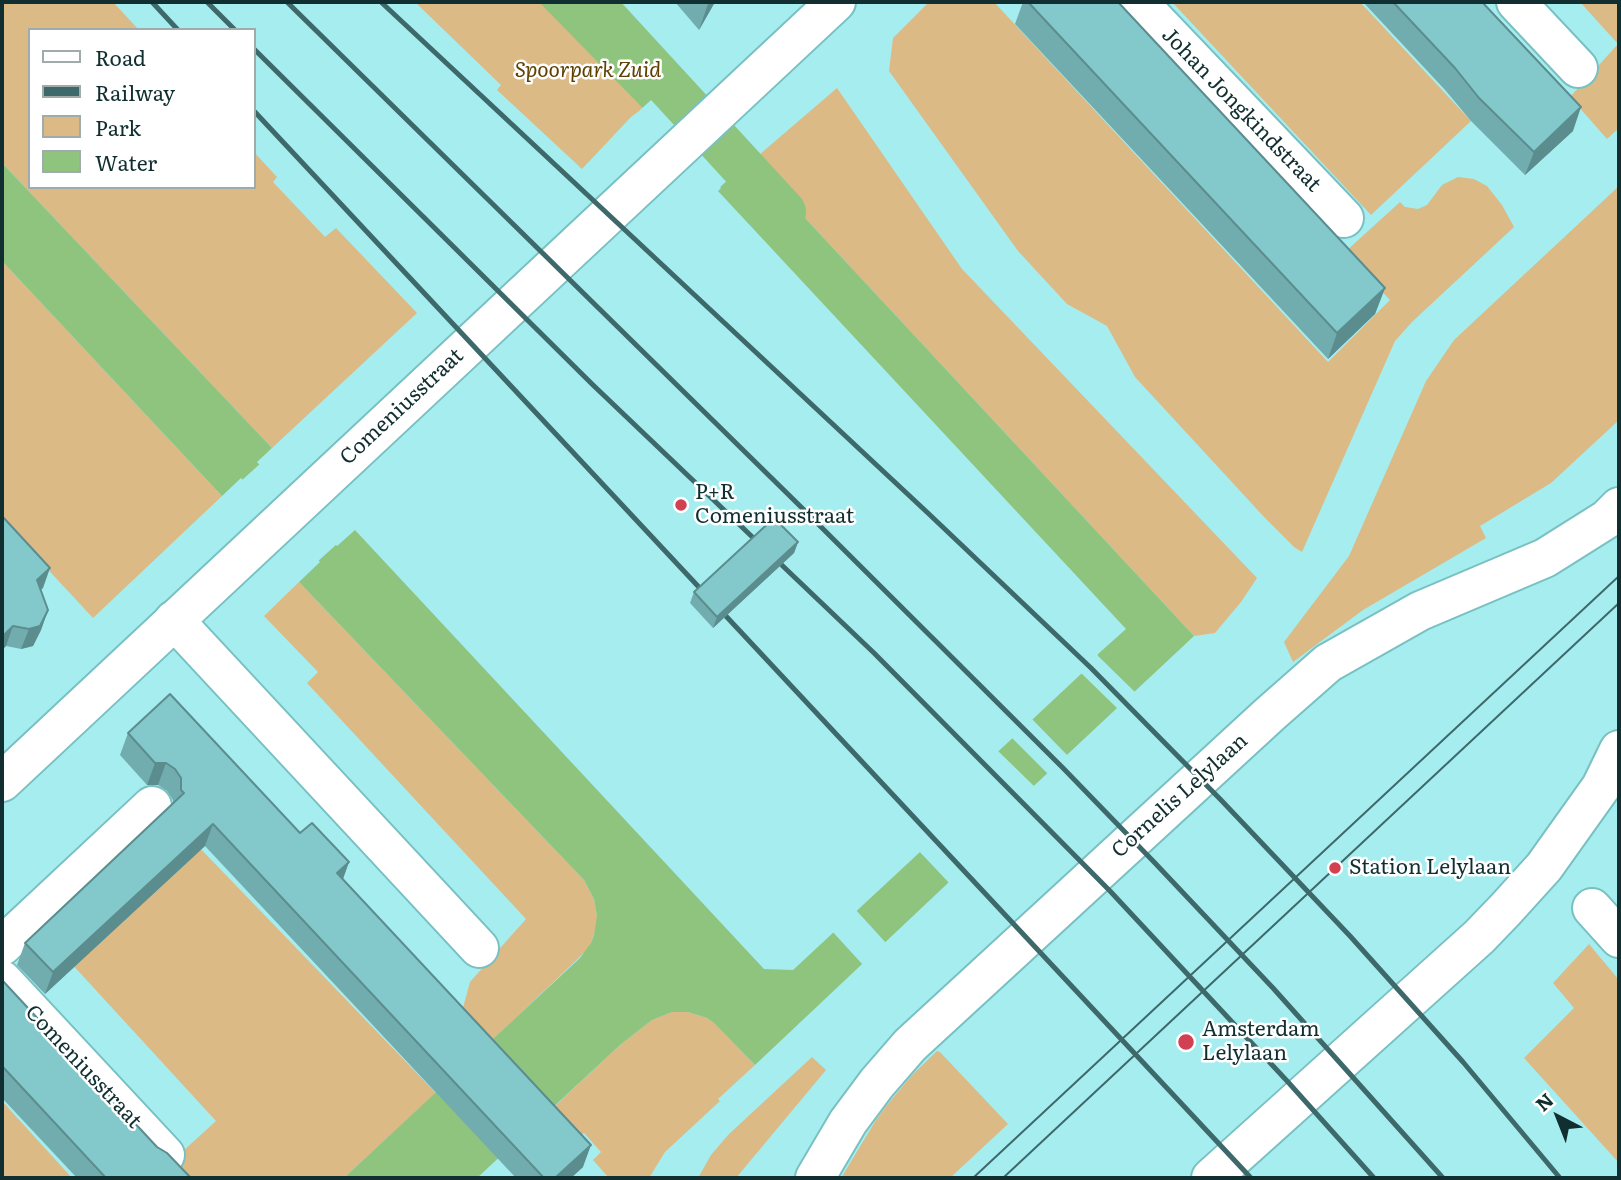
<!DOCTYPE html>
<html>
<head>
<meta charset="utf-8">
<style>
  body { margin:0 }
  #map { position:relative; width:1621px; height:1180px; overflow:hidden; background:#a6edf0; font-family:Literata,serif }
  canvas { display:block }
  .frame { position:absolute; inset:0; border:4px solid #112f30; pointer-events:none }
  .legend { position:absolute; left:28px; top:28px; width:228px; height:161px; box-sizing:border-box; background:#fff; border:2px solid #a0acac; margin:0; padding:9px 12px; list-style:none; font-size:21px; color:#112f30 }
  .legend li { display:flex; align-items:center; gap:14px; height:35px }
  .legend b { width:35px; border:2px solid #a0acac }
  .north { position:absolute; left:1523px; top:1082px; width:70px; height:70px; -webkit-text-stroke:5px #fff; paint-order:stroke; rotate:318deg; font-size:19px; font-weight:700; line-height:28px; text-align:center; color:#112f30 }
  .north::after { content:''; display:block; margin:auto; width:24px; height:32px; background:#112f30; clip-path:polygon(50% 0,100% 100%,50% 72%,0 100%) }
</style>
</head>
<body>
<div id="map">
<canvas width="1621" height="1180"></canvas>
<div class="frame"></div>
<ul class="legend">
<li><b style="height:9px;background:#fff"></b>Road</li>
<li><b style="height:9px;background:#3e696a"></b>Railway</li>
<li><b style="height:19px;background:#dbba86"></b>Park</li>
<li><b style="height:19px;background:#8fc47f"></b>Water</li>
</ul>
<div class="north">N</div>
</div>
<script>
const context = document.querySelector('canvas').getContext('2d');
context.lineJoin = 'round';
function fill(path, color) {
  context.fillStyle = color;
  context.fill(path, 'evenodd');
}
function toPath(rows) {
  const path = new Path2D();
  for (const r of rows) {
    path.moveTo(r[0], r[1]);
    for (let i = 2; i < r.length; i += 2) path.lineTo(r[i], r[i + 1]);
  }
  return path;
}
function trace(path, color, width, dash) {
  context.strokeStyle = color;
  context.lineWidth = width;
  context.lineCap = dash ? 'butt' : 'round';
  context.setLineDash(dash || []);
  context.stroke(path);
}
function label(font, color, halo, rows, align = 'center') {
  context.font = font + ' Literata,serif';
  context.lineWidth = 5;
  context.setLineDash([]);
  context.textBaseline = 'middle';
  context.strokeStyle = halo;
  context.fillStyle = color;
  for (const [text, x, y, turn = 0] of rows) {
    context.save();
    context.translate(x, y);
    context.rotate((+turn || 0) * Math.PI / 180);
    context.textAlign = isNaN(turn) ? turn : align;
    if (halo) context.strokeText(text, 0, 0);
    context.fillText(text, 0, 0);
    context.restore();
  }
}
fill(toPath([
  [2,2,113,2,139,30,30,30,30,187,254,187,254,152,277,177,273,182,325,237,336,228,417,313,272,448,2,163],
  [415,2,608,2,673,72,642,106,643,108,631,117,582,169,497,90,501,85],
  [929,2,994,2,1328,362,1390,300,1345,252,1400,202,1405,207,1418,209,1427,205,1442,185,1458,177,1474,179,1487,186,1502,205,1514,227,1412,322,1395,341,1302,552,1294,547,1265,518,1135,377,1107,326,1067,304,1018,251,889,71,893,38],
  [1172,2,1360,2,1471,121,1371,215],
  [1580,2,1619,2,1619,128,1607,139,1570,97,1618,44],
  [837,88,962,269,1257,578,1241,602,1215,633,1194,636,752,161],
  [1619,186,1619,420,1551,483,1480,526,1486,538,1363,610,1293,662,1284,642,1349,556,1426,381,1454,340],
  [2,261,222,496,93,618,2,520],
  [299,582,584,880,594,899,597,916,597,925,591,943,587,950,478,1054,458,1026,470,982,526,919,307,683,318,672,264,616],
  [195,843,436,1093,344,1178,158,1178,171,1162,216,1121,70,962],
  [1589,944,1619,980,1619,1163,1524,1058,1574,1008,1553,983],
  [672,1012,688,1012,707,1018,714,1023,755,1065,718,1099,720,1101,665,1152,649,1178,609,1178,593,1160,601,1152,584,1133,566,1148,540,1120,620,1045,652,1020],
  [937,1051,940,1052,1008,1124,950,1178,841,1178,876,1120,887,1105,912,1075],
  [812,1057,826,1070,736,1178,698,1178,711,1155,728,1135],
  [2,1101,72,1178,2,1178]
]), '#dbba86');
fill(toPath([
  [539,2,608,2,673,72,654,91,734,176,752,161,1194,636,1022,797,947,884,755,1065,714,1023,707,1018,688,1012,672,1012,652,1020,620,1045,477,1178,344,1178,580,958,591,943,594,935,597,916,594,899,584,880,299,582,320,562,241,478,222,496,2,261,2,163,272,448,257,462,337,546,355,530,764,969,793,970,920,852,988,761,1096,660,1098,654,1126,629,718,191,721,188]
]), '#8fc47f');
fill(toPath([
  [660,92,735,172,752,157,715,192,716,189,640,110],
  [262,462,338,543,316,563,240,482],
  [1095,653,1137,694,1119,710,1079,671,1093,658],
  [1030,717,1069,757,1049,775,1010,736],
  [996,749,1036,788,1024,799,951,885,918,850,985,759],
  [855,909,887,944,863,965,831,930]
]), '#a6edf0');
trace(toPath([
  [591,2,784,212]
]), '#8fc47f', 44);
const street = toPath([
  [1138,2,1344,218],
  [1516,2,1578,68],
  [174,620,479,948],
  [1592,908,1619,938],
  [2,946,152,806],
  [2,980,165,1155]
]);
const secondary = toPath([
  [2,782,836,2],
  [815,1178,848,1122,877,1083,910,1045,1270,714,1328,663,1420,611,1545,558,1607,519,1619,507],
  [1211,1178,1479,937,1505,910,1544,867,1601,787,1619,750]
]);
trace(street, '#79c0c2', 42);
trace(secondary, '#79c0c2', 42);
trace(street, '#fff', 38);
trace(secondary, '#fff', 38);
trace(toPath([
  [973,1178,1619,576],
  [1003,1178,1619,603]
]), '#3e696a', 2);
trace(toPath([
  [152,2,178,30],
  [207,2,235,30],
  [287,2,799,505,1063,768,1154,862,1273,988,1443,1178],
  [381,2,930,515,1091,668,1221,800,1350,936,1463,1062,1560,1178],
  [254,49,593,385,874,653,1110,891,1288,1082,1374,1178],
  [254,111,1251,1178]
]), '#3e696a', 5);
fill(toPath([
  [675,2,715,2,699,30],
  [1023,2,1118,2,1385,288,1375,314,1328,359,1015,24],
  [1363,2,1482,2,1573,131,1525,175,1471,121,1446,91],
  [2,516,43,588,40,590,48,610,41,630,33,646,21,649,6,646,2,650],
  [798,542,794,553,713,628,690,603,694,592],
  [128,733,349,862,343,879,583,1167,571,1178,516,1178,205,846,45,994,17,965,25,943,173,804,173,800,167,791,158,785,147,785,120,755],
  [2,980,157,1147,191,1178,77,1178,2,1098]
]), '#71adaf');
fill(toPath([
  [709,2,715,2,699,30,708,4],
  [1581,107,1573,131,1525,175,1534,152],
  [1385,288,1375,314,1328,359,1337,333],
  [798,542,794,553,713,628,717,617],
  [50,568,43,588,29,600,37,580],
  [48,610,41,630,33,646,21,649,29,629],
  [13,626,6,646,2,650,2,637],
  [155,763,166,763,158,785,147,785],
  [213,824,205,846,45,994,53,972],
  [349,862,341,884,337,873],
  [591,1145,583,1167,571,1178,555,1178]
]), '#5c8d8e');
const building = toPath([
  [1028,2,1118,2,1385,288,1337,333,1028,2],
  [1393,2,1482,2,1581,107,1534,152,1479,98,1455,68,1393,2],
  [2,516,50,568,37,580,48,610,40,626,29,629,13,626,2,637,2,516],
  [774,518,798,542,717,617,694,592,774,518],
  [170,694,300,833,312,823,349,862,337,873,591,1145,555,1178,544,1178,213,824,53,972,25,943,184,793,181,790,181,778,175,769,166,763,155,763,128,733,170,694],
  [2,980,157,1147,167,1153,191,1178,106,1178,2,1066,2,980]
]);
fill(building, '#83c9cb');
trace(building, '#5c8d8e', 2);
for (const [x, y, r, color] of [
  [681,505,7,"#d14151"],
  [1335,868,7,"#d14151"],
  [1186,1042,9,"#d14151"]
]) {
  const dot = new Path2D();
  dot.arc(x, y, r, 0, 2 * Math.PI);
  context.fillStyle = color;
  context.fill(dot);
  trace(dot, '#fff', 2.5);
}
label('italic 21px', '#5f4000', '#fff', [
  ["Spoorpark Zuid",588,71]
]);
label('21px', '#112f30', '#fff', [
  ["Johan Jongkindstraat",1241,110,46],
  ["Comeniusstraat",402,407,-43],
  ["Cornelis Lelylaan",1180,796,-42],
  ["Comeniusstraat",83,1067,47]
]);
label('21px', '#112f30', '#fff', [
  ["P+R",695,493],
  ["Comeniusstraat",695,517],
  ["Station Lelylaan",1349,868],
  ["Amsterdam",1202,1030],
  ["Lelylaan",1202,1054]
], 'left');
</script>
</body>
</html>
